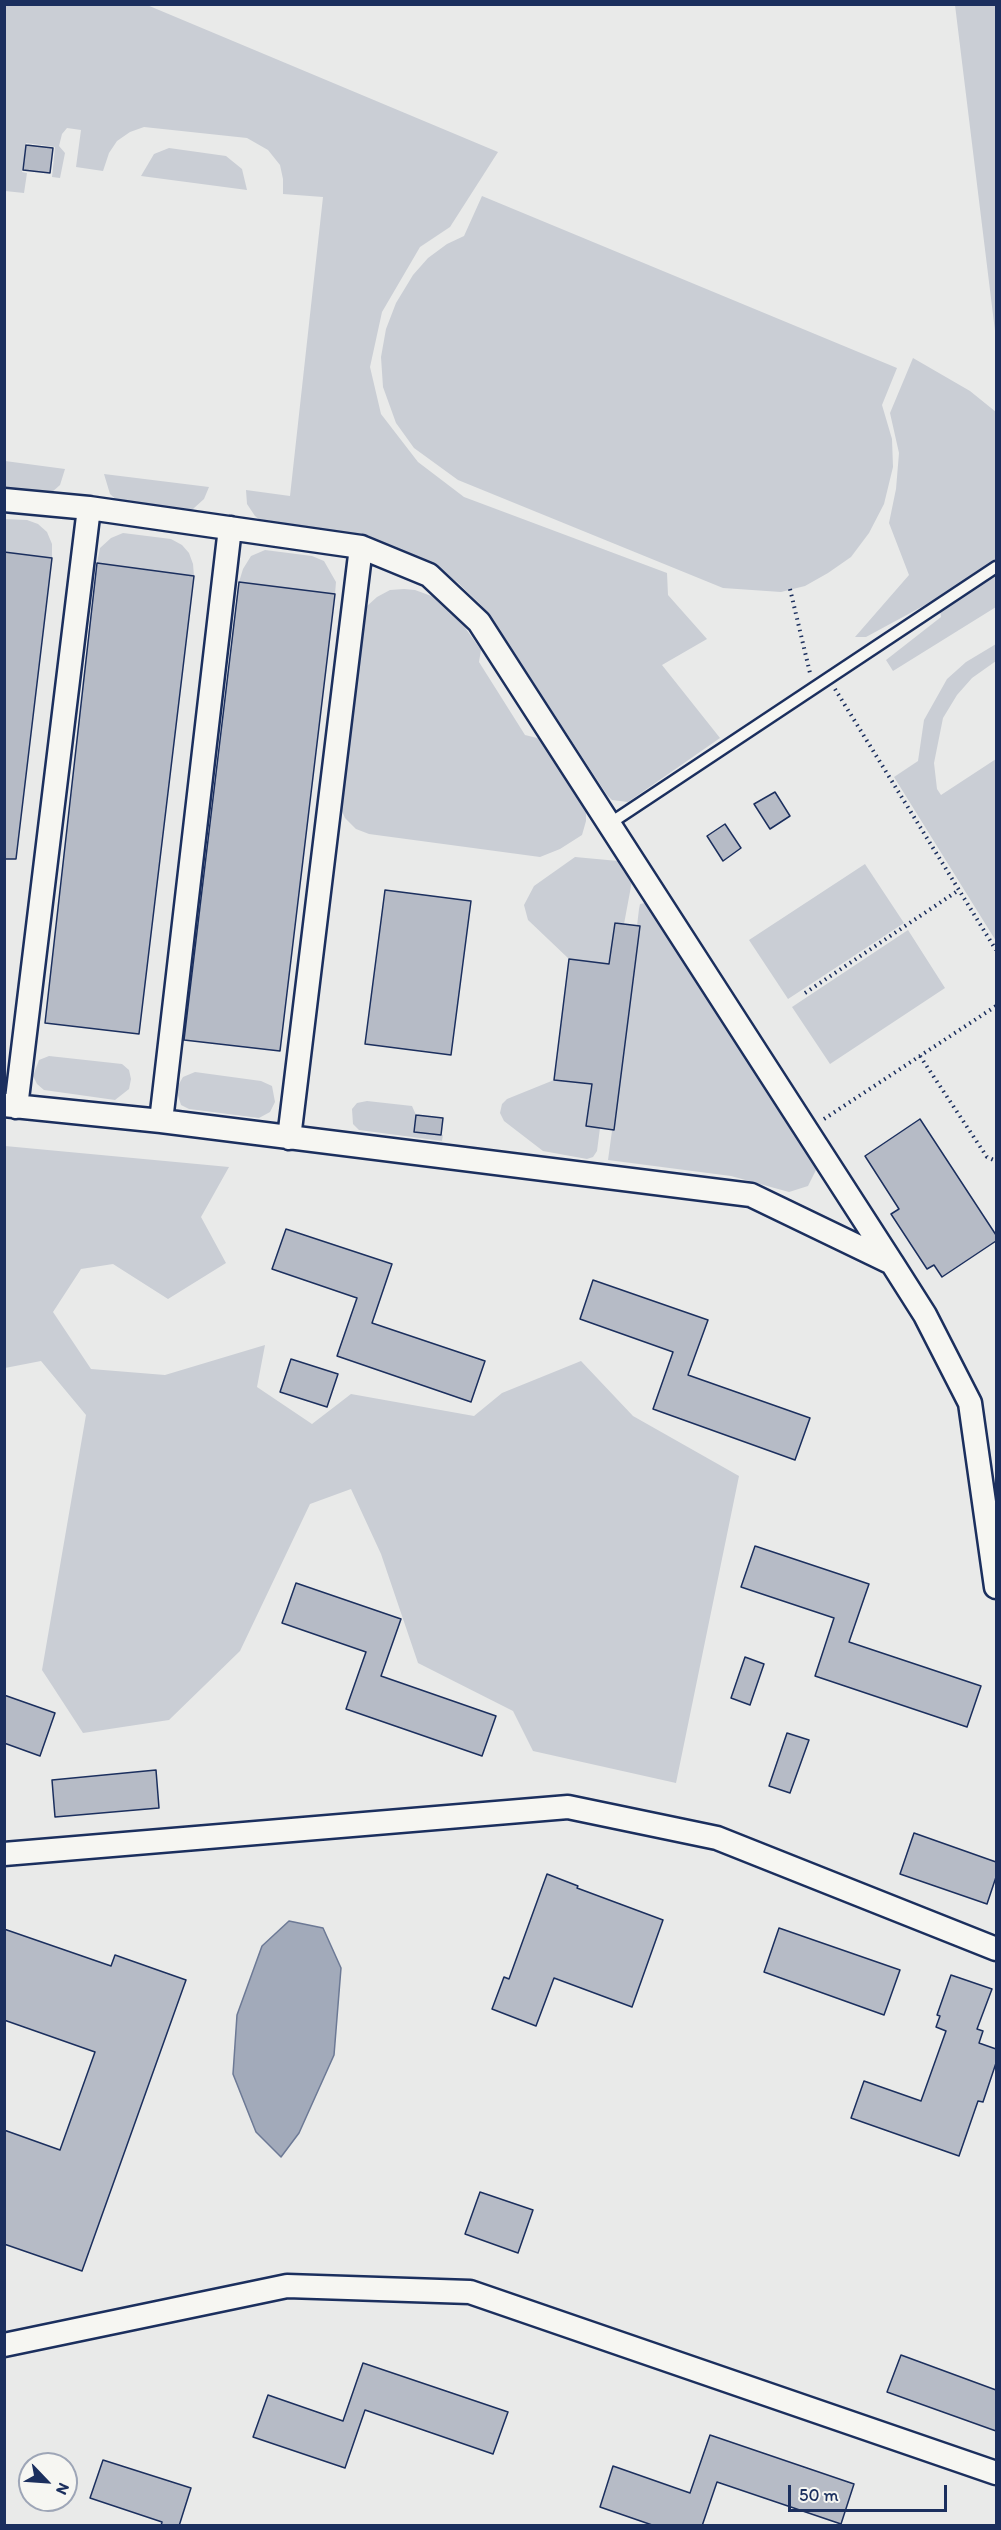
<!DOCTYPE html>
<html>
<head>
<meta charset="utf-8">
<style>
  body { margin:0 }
  #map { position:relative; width:1001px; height:2530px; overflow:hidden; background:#e9eae9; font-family:Itim,sans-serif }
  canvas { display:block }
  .frame { position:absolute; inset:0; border:6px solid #1b2f5e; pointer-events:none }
  .north { position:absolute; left:18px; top:2452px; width:60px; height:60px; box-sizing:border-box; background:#f6f6f2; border:2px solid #9ea6b7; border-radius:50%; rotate:115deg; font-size:16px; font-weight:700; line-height:24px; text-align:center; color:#1b2f5e }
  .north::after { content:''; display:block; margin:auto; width:21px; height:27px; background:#1b2f5e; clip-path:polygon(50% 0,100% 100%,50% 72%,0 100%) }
  .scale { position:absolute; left:788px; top:2485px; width:159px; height:27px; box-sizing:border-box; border:3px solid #1b2f5e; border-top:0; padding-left:8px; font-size:18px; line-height:21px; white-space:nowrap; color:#1b2f5e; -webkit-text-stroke:4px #f6f6f2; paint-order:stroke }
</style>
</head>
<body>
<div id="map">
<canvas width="1001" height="2530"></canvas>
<div class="frame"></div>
<div class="north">N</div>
<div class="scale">50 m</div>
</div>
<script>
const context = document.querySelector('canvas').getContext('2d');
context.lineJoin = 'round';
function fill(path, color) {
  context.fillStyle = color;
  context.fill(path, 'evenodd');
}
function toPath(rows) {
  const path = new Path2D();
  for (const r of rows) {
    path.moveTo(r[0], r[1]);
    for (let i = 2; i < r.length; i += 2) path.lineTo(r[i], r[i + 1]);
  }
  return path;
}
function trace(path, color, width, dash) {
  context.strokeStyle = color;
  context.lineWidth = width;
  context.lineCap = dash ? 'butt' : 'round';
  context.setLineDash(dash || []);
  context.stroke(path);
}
fill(toPath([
  [5,5,147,5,498,152,450,227,420,247,382,312,370,367,381,414,418,462,464,497,667,573,668,595,707,639,662,665,720,738,628,802,612,800,607,795,500,631,481,605,457,582,417,557,388,545,357,536,264,523,255,516,247,504,246,490,290,496,323,197,283,194,283,179,280,165,268,150,247,138,144,127,130,132,117,141,109,153,103,171,76,167,81,130,67,128,62,134,59,146,65,153,60,178,52,177,55,147,26,143,22,172,27,173,24,193,5,191],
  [955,5,996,5,996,339],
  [169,148,226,156,242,169,247,190,141,176,154,154],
  [482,196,897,368,882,405,892,439,893,467,884,504,869,533,851,557,828,573,805,586,781,592,723,588,458,480,414,448,396,423,383,387,381,357,386,329,396,303,413,275,428,258,447,244,464,236],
  [913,358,970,391,996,412,996,607,893,671,886,660,941,617,938,598,866,637,855,637,909,575,889,523,896,489,899,453,890,413],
  [5,461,65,469,60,485,51,493,39,497,5,492],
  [104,474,209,487,204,499,193,509,179,514,123,506,110,494],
  [4,519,27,520,38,524,47,532,52,544,52,558,5,552],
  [123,533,171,539,182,545,189,553,193,564,194,576,97,563,100,548,111,538],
  [265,550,312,556,324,561,336,582,335,594,239,582,243,569,251,556],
  [404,589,415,590,434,597,461,622,481,650,479,662,525,735,541,739,586,809,586,821,582,835,560,849,540,857,369,834,356,829,345,818,338,802,362,618,367,606,377,597,390,590],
  [996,644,996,661,972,678,957,695,943,718,934,763,937,789,941,795,996,759,996,941,894,777,918,761,924,720,947,679,966,662],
  [575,857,618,861,632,881,624,924,615,923,609,964,569,959,528,920,524,905,534,886],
  [865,864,904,923,788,999,749,940],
  [645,903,649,904,815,1159,817,1168,808,1186,789,1192,731,1176,608,1160,640,927,637,926,639,909,640,904],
  [908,930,945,988,830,1064,792,1007],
  [49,1056,122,1064,129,1070,131,1079,129,1089,115,1100,44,1090,37,1084,33,1076,39,1060],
  [195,1072,261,1081,272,1086,275,1102,270,1112,259,1118,189,1109,181,1105,176,1089,183,1077],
  [554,1080,592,1084,586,1126,600,1128,597,1151,593,1157,587,1159,543,1151,504,1121,500,1113,502,1104,507,1099],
  [367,1101,412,1106,416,1115,414,1131,443,1135,442,1141,359,1130,353,1124,352,1109,357,1103],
  [5,1146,229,1167,201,1217,226,1263,168,1299,113,1264,81,1269,53,1312,91,1369,165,1375,265,1345,257,1387,312,1424,351,1394,474,1416,502,1393,581,1361,633,1416,739,1476,676,1783,533,1751,513,1711,418,1663,381,1554,351,1489,310,1504,240,1651,169,1720,83,1733,42,1670,86,1415,41,1361,5,1368]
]), '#caced5');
const water = toPath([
  [289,1921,323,1928,341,1968,334,2055,299,2133,281,2157,256,2132,233,2074,237,2015,262,1946,289,1921]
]);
fill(water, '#a2aaba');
trace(water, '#6c7995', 1.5);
const building = toPath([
  [26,145,53,148,50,173,23,170,26,145],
  [4,552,52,558,16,859,4,859,4,552],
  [97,563,194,576,139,1034,45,1023,97,563],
  [239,582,335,594,280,1051,184,1040,239,582],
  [775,792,790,816,770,829,754,804,775,792],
  [725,824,741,848,723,861,707,836,725,824],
  [385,890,471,901,451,1055,365,1044,385,890],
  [615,923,640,926,614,1130,586,1126,592,1084,554,1080,569,959,609,964,615,923],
  [416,1115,443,1118,441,1135,414,1132,416,1115],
  [920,1119,996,1235,996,1241,942,1277,934,1265,927,1269,891,1214,899,1209,865,1156,920,1119],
  [286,1229,392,1264,372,1323,485,1361,471,1402,337,1356,357,1298,272,1269,286,1229],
  [593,1280,708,1320,688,1375,810,1418,795,1460,653,1409,673,1352,580,1319,593,1280],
  [291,1359,338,1374,327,1407,280,1392,291,1359],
  [755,1546,869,1584,849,1642,981,1686,967,1727,815,1676,834,1618,741,1587,755,1546],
  [296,1583,401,1619,381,1676,496,1716,482,1756,346,1709,366,1652,282,1623,296,1583],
  [745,1657,764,1664,750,1705,731,1698,745,1657],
  [4,1695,55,1713,40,1756,4,1743,4,1695],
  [787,1733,809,1740,790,1793,769,1786,787,1733],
  [156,1770,159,1808,55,1817,52,1780,156,1770],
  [914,1833,996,1862,996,1877,987,1904,900,1874,914,1833],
  [547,1874,578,1886,577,1888,663,1920,632,2007,554,1978,536,2026,492,2009,504,1977,509,1979,547,1874],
  [779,1928,900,1970,884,2015,764,1972,779,1928],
  [4,1929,111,1966,115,1955,186,1980,82,2271,4,2244,4,2130,60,2150,95,2052,4,2020,4,1929],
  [951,1975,992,1989,977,2029,983,2031,979,2043,996,2049,996,2063,983,2102,978,2101,959,2156,851,2118,864,2081,921,2101,946,2031,936,2027,940,2016,937,2015,951,1975],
  [480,2192,533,2210,518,2253,465,2234,480,2192],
  [901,2355,996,2390,996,2431,887,2392,901,2355],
  [363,2363,508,2412,493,2454,365,2410,345,2468,253,2437,268,2395,343,2421,363,2363],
  [710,2435,854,2484,841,2524,717,2482,702,2526,655,2526,600,2507,613,2466,690,2493,710,2435],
  [103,2460,191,2488,179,2526,161,2526,162,2522,90,2498,103,2460]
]);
fill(building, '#b6bbc6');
trace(building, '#1b2f5e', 1.5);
const lane = toPath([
  [609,824,996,567]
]);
const street = toPath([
  [4,500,89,508,361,547,429,575,479,622,892,1263],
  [4,1105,161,1121,751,1195,892,1263,925,1315,970,1403,996,1587],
  [16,1107,89,508],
  [161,1121,230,528],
  [289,1138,361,547],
  [4,1854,568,1807,717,1838,996,1949],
  [4,2345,287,2286,470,2292,996,2473]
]);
trace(lane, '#1b2f5e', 15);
trace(street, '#1b2f5e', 27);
trace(toPath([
  [790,589,810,673],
  [835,689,996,950],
  [805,993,959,890],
  [920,1056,987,1157,996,1161],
  [824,1119,996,1006]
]), '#1b2f5e', 4, [1.5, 4.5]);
trace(lane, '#f6f6f2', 10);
trace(street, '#f6f6f2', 22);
</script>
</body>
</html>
